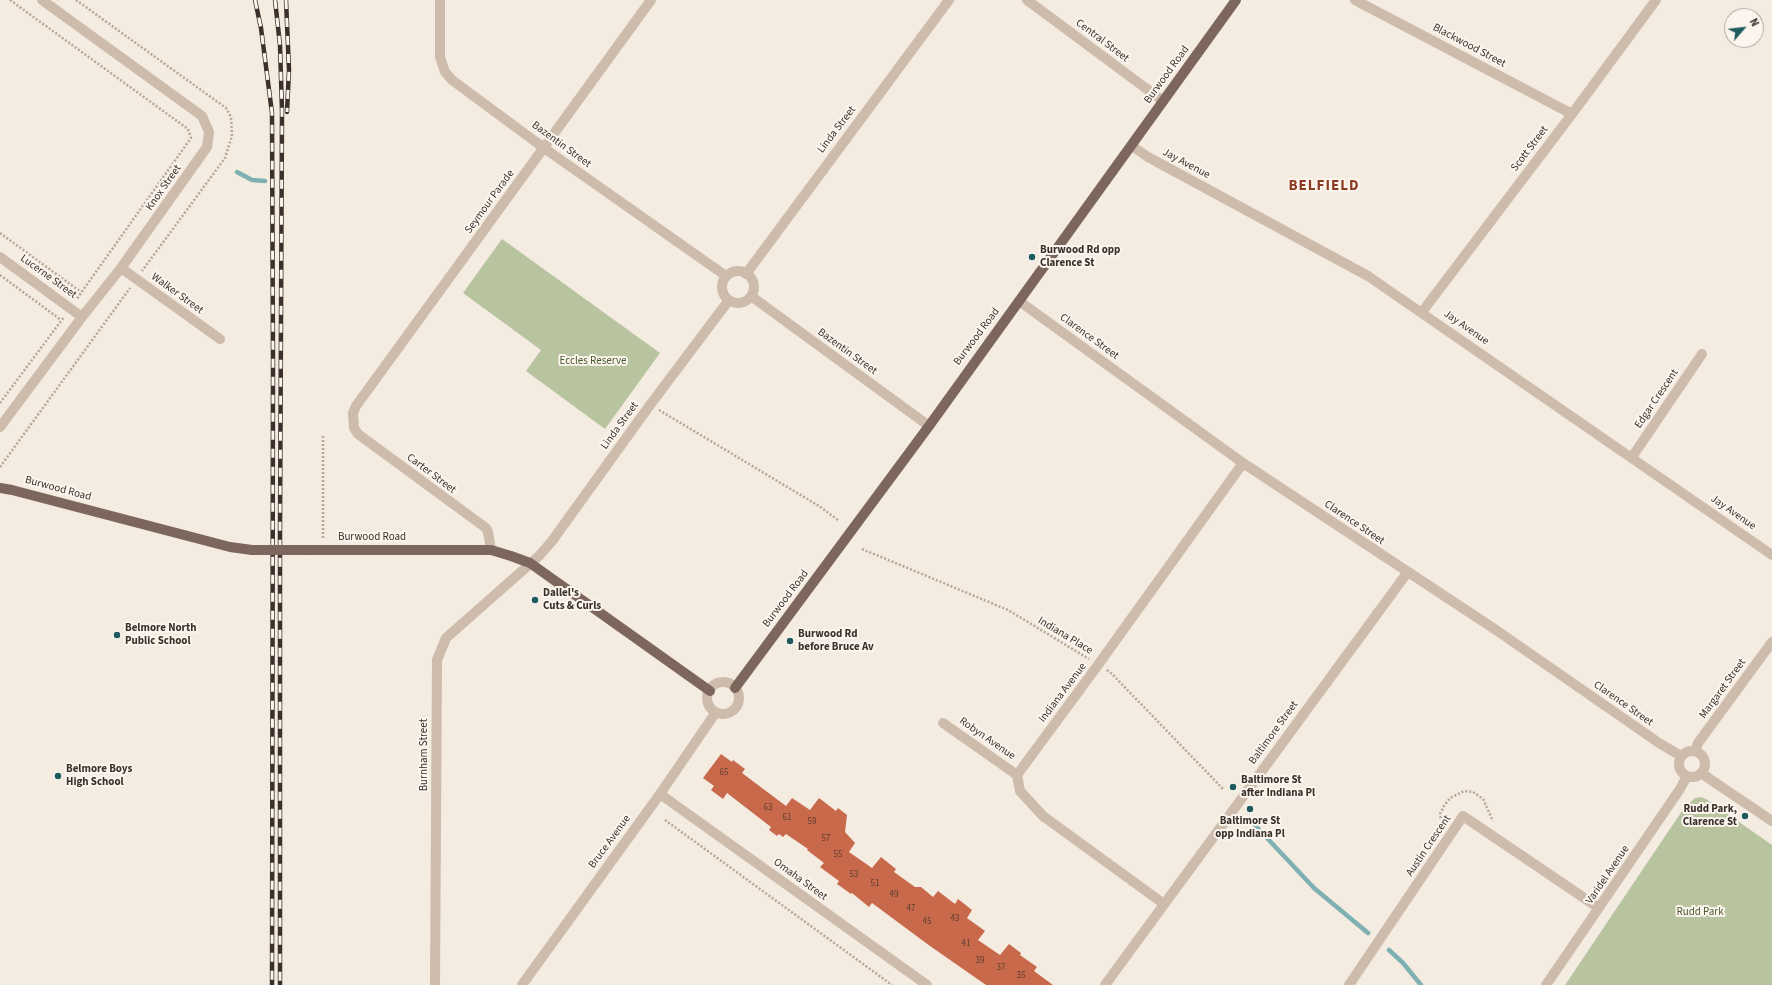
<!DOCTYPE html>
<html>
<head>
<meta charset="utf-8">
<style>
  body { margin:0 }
  #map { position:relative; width:1772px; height:985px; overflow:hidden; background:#f4ebe1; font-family:"Source Sans 3",sans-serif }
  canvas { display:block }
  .north { position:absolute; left:1724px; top:8px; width:40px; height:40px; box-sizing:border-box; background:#fbf5ee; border:1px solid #aea6a0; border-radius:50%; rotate:62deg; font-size:11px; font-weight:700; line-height:16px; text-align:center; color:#3b302b }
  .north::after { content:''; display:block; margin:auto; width:14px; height:18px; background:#1f5a5e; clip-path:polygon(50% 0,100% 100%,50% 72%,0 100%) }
</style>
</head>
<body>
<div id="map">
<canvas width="1772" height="985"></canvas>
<div class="north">N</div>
</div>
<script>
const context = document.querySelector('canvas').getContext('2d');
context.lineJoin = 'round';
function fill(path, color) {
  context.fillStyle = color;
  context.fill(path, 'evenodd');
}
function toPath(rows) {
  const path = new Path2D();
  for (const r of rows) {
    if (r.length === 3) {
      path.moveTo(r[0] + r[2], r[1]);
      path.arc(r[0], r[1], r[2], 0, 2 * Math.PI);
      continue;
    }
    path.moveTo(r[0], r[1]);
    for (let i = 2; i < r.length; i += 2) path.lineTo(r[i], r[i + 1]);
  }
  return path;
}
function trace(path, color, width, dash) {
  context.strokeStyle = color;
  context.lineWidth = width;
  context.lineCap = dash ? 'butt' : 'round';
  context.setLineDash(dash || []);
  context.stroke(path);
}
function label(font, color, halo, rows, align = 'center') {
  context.font = font + ' "Source Sans 3",sans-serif';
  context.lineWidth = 4;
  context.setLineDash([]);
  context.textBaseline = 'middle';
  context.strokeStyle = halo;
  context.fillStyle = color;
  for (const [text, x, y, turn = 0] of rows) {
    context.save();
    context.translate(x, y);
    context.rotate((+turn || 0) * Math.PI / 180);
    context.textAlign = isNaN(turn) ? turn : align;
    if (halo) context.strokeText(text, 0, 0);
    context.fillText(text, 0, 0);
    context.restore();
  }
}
fill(toPath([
  [502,239,660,353,605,429,526,371,541,350,463,293],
  [1701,797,1706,799,1772,845,1772,985,1565,985,1684,808,1695,798]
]), '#b8c4a0');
trace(toPath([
  [237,172,252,180,265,181],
  [1251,821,1314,888,1368,933],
  [1389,950,1403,963,1421,985]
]), '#7fb0b2', 4.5);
fill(toPath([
  [721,754,732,762,733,760,745,769,742,773,786,806,792,798,810,810,819,798,836,811,838,808,847,815,845,832,855,843,849,852,872,868,881,857,896,869,894,872,915,887,921,887,933,897,938,891,955,904,958,899,972,910,967,918,985,931,978,940,1000,955,1009,944,1021,953,1020,955,1037,967,1034,971,1053,985,986,985,930,946,872,903,869,907,852,893,851,894,837,884,839,881,820,867,824,863,807,850,808,849,786,834,783,837,779,834,777,836,769,830,771,827,727,793,723,799,711,790,714,786,703,778]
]), '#c8694b');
trace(toPath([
  [10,0,188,129,191,138,76,300],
  [76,0,226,108,231,117,232,136,225,158,142,271],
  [0,233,81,292],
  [0,275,61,320],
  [0,403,64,317],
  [659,410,819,506,838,520],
  [0,467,130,288],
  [323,538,323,435],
  [862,549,1008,610,1089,659],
  [1107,670,1112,674,1224,790],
  [665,820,892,985],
  [1442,826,1440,814,1444,806,1450,798,1464,791,1473,792,1483,799,1493,821]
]), '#b9a596', 2.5, [2, 2]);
trace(toPath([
  [440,0,440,57,445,72,452,80,544,148,726,276],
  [1027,0,1163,101],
  [1355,0,1572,114],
  [1132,146,1148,157,1368,276,1772,555],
  [0,257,82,317],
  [121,268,220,339],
  [738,287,16],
  [746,274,949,0],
  [751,296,929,426],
  [1019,301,1243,463,1496,630,1659,743,1681,756],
  [1422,312,1572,114,1656,0],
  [0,427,82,317,121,268,207,147,209,132,202,116,42,0],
  [1632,457,1702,354],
  [491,550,488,532,486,528,358,434,354,428,353,413,356,406,651,0],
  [723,698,16],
  [943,723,1017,775],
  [1692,764,13],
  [1695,751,1698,743,1772,642],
  [1701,773,1772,821],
  [660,794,927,985],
  [1164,904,1043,816,1020,791,1017,775,1098,665,1243,463],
  [435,985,437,660,446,638,539,556,552,541,650,405,729,300],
  [522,985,660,794,716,712],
  [1105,985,1407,573],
  [1349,985,1463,816,1599,908],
  [1546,985,1680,789,1687,776]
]), '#cdbbac', 10);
trace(toPath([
  [0,488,12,490,230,547,252,550],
  [305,550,491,550,511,556,530,563,710,691],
  [735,688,929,426,1236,0]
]), '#7d675c', 10);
const rail = toPath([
  [255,0,261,28,272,113,273,363,272,985],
  [275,0,280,45,282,111,280,529,280,985],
  [286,0,289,70,287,112]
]);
trace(rail, '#3b302b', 4.5);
trace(rail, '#fbf5ee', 3, [9]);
trace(toPath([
  [252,550,305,550]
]), '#7d675c', 10);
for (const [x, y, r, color] of [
  [1032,257,4,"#1f5a5e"],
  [535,600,4,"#1f5a5e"],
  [117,635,4,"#1f5a5e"],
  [790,641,4,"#1f5a5e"],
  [58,776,4,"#1f5a5e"],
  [1233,787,4,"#1f5a5e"],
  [1250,809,4,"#1f5a5e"],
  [1745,816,4,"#1f5a5e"]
]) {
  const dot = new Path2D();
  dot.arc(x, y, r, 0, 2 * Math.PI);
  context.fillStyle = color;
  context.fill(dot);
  trace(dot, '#fbf5ee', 1.5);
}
label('9px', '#5e3e33', null, [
  ["65",724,773],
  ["63",768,808],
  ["61",787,818],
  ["59",812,822],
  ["57",826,839],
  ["55",838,855],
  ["53",854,875],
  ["51",875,884],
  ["49",894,895],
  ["47",911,909],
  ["43",955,919],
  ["45",927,922],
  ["41",966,944],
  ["39",980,961],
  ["37",1001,968],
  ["35",1021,976]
]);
label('11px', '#3b302b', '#fbf5ee', [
  ["Central Street",1102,41,37],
  ["Blackwood Street",1469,46,28],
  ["Burwood Road",1167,75,-54],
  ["Linda Street",837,130,-53],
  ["Bazentin Street",561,145,36],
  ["Scott Street",1530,149,-53],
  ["Jay Avenue",1186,164,28],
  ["Knox Street",164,188,-55],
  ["Seymour Parade",490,202,-54],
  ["Lucerne Street",48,277,36],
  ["Walker Street",177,294,36],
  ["Jay Avenue",1466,328,35],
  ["Burwood Road",977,337,-53],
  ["Clarence Street",1089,337,36],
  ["Bazentin Street",847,352,36],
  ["Edgar Crescent",1657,399,-56],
  ["Linda Street",620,426,-54],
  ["Carter Street",431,474,37],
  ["Burwood Road",58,489,15],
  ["Jay Avenue",1733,513,35],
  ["Clarence Street",1354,523,34],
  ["Burwood Road",372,538],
  ["Burwood Road",786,599,-53],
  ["Indiana Place",1065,636,31],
  ["Margaret Street",1723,689,-54],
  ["Indiana Avenue",1063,693,-53],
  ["Clarence Street",1623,704,35],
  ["Baltimore Street",1274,733,-54],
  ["Robyn Avenue",987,739,35],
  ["Burnham Street",425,755,-90],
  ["Bruce Avenue",610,842,-54],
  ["Austin Crescent",1429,846,-56],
  ["Varidel Avenue",1608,875,-56],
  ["Omaha Street",800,880,36]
]);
label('bold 11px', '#3b302b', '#fbf5ee', [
  ["Burwood Rd opp",1040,251],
  ["Clarence St",1040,264],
  ["Dallel's",543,594],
  ["Cuts & Curls",543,607],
  ["Belmore North",125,629],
  ["Public School",125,642],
  ["Burwood Rd",798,635],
  ["before Bruce Av",798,648],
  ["Belmore Boys",66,770],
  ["High School",66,783],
  ["Baltimore St",1241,781],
  ["after Indiana Pl",1241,794],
  ["Rudd Park,",1737,810,"right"],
  ["Clarence St",1737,823,"right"],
  ["Baltimore St",1250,822,"center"],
  ["opp Indiana Pl",1250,835,"center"]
], 'left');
label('11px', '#4a5a2e', '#fbf5ee', [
  ["Eccles Reserve",593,362],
  ["Rudd Park",1700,913]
]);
context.letterSpacing = '1px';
label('bold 15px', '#8c3b22', '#fbf5ee', [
  ["BELFIELD",1324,187]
]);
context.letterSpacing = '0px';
</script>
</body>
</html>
